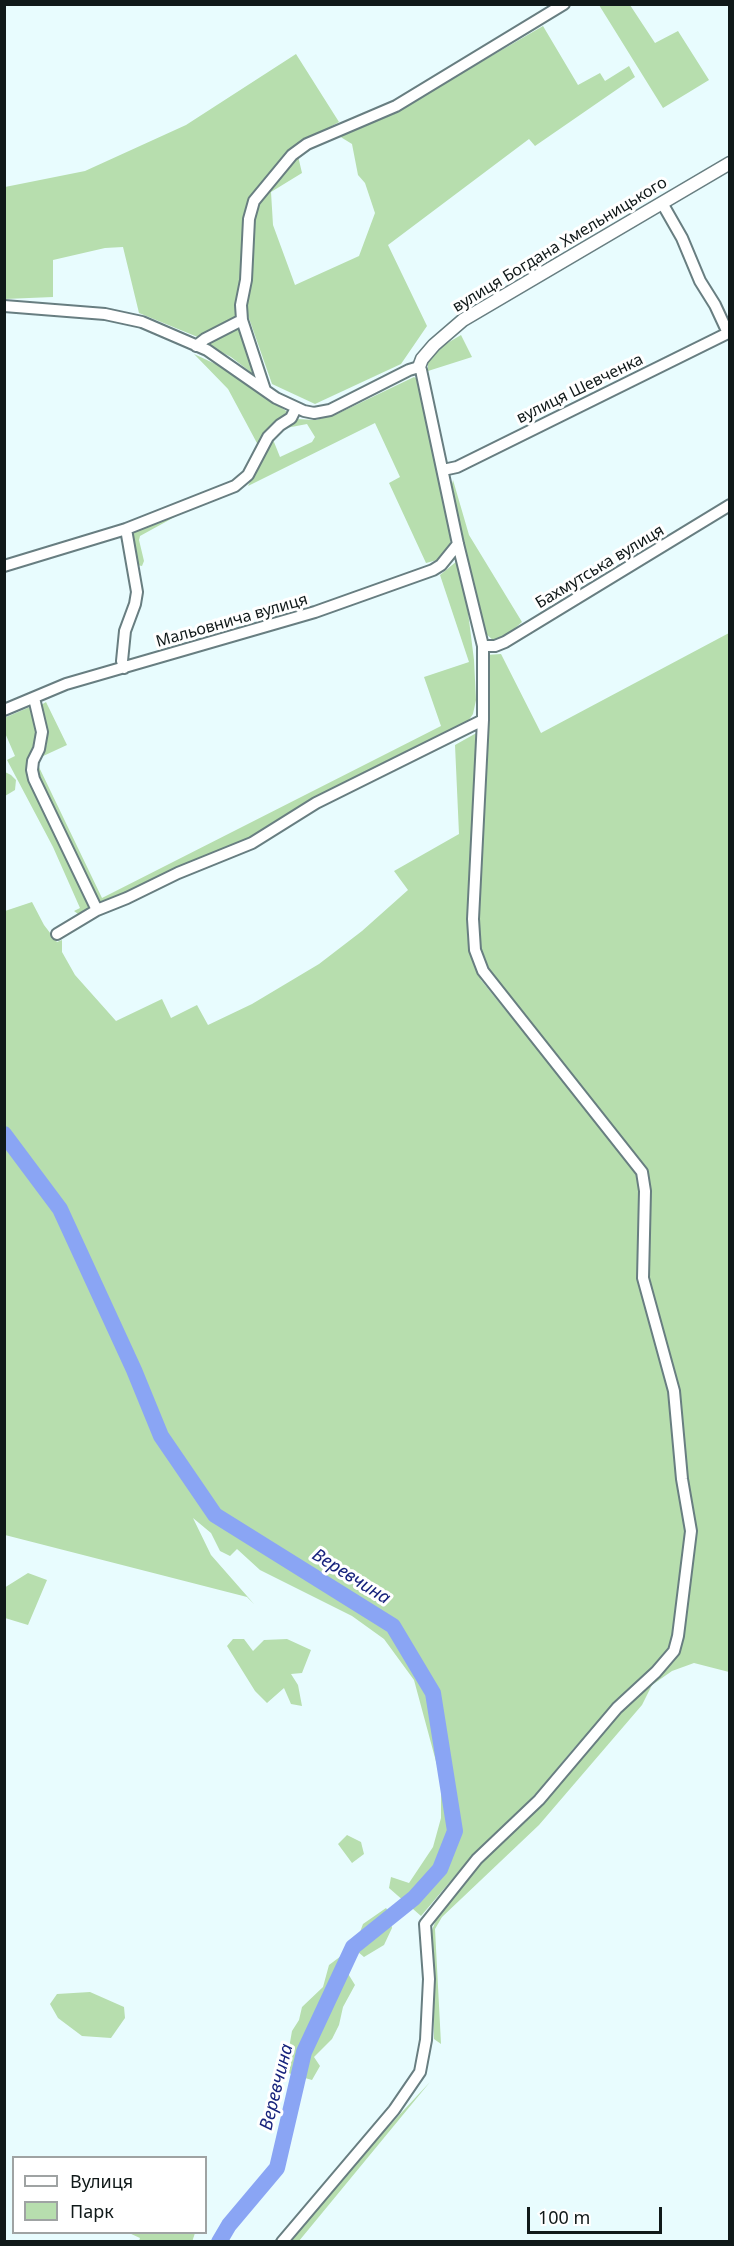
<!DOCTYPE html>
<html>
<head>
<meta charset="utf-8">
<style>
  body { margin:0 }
  #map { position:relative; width:734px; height:2246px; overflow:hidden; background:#e8fcfe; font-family:"Noto Sans",sans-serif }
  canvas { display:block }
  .frame { position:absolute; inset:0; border:6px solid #101919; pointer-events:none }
  .legend { position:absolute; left:12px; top:2156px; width:195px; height:78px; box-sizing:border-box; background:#fff; border:2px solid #9fa3a3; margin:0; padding:8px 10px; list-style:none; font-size:18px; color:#101919 }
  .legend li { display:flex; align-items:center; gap:12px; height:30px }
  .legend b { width:30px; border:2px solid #9fa3a3 }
  .scale { position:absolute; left:527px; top:2207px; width:135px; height:27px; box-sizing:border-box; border:3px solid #101919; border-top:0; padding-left:8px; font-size:18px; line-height:21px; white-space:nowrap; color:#101919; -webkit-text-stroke:4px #fff; paint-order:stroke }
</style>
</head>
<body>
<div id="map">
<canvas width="734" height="2246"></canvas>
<div class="frame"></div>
<ul class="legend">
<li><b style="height:8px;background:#fff"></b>Вулиця</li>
<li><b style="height:16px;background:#b7deae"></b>Парк</li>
</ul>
<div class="scale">100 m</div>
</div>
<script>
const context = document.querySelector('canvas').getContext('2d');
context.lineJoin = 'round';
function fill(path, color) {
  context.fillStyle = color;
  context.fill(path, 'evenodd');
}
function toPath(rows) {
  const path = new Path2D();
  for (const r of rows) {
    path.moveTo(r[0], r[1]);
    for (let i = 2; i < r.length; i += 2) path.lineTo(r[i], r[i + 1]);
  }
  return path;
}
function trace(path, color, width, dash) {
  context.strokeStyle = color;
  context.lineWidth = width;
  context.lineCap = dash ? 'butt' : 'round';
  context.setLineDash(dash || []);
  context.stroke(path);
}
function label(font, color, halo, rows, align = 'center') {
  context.font = font + ' "Noto Sans",sans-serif';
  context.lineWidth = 6;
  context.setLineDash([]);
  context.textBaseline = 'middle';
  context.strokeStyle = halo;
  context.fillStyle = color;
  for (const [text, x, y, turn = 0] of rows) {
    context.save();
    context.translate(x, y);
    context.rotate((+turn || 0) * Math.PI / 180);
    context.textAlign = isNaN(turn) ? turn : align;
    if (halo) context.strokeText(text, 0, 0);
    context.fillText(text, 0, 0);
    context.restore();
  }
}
fill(toPath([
  [599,5,630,5,655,43,678,31,709,80,663,108],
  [543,26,578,85,600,73,605,81,629,66,635,77,535,146,529,139,388,245,427,326,401,364,315,404,272,384,244,304,253,211,257,200,298,156,302,173,271,192,273,225,295,285,359,256,375,213,365,183,358,175,352,144,339,136,400,109],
  [296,54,339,122,293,148,250,199,242,280,235,319,200,338,139,313,123,247,105,248,53,260,53,297,5,299,5,187,85,171,186,125],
  [239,325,257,377,231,357,205,344],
  [461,335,472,357,428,371,428,362,431,357,439,348],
  [194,354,224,368,289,413,271,426,258,445,228,389],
  [414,377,419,380,451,535,450,544,441,559,426,563,389,483,400,477,375,423,248,486,272,437,280,457,312,442,315,437,307,424,281,429,297,419,316,420,339,413],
  [453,480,469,535,522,622,505,637,498,640,493,640,486,634,480,620,455,513,451,488],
  [180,514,140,536,139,540,144,561,142,566,137,565,132,535,134,530],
  [457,561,468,612,474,660,476,700,473,714,466,724,251,840,102,903,96,899,37,775,38,765,102,898,441,726,424,677,469,662,440,575],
  [729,633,729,1672,694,1663,672,1671,652,1685,642,1705,539,1825,442,1917,435,1929,441,2044,434,2039,432,1930,438,1915,480,1863,546,1800,642,1688,675,1653,695,1537,671,1365,645,1259,647,1187,487,971,477,948,486,655,501,654,541,733],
  [46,702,67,745,41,757,47,744,41,705],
  [32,706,39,729,38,741,28,765,89,902,88,909,81,916,74,911,80,908,53,847,7,760,15,756,5,733,4,718],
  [480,731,467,934,471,955,481,980,639,1175,642,1189,640,1282,670,1386,687,1536,672,1649,574,1748,540,1789,477,1855,465,1864,421,1916,389,1888,391,1877,409,1883,433,1847,441,1818,441,1780,414,1680,384,1639,352,1616,260,1570,237,1549,230,1556,220,1551,211,1533,193,1518,211,1555,254,1604,247,1597,5,1535,5,911,32,902,44,925,57,942,62,940,62,952,75,975,116,1021,162,999,171,1018,197,1005,208,1025,252,1004,319,964,362,931,408,890,394,871,459,834,455,745],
  [5,772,11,775,16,780,15,790,5,796],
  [28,1573,47,1580,28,1625,5,1618,4,1588],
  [233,1639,244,1639,253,1651,264,1640,287,1639,311,1650,302,1673,291,1674,298,1685,302,1706,291,1704,284,1688,267,1703,255,1691,227,1646],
  [347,1835,361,1842,364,1854,352,1863,338,1844],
  [386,1908,389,1912,392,1928,384,1945,364,1957,358,1952,357,1940,363,1924],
  [345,1953,351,1957,347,1972,355,1985,343,2007,339,2025,332,2039,314,2057,320,2066,312,2080,291,2074,285,2071,292,2031,299,2020,302,2007,323,1987,329,1965],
  [90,1992,124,2007,125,2018,111,2038,82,2036,58,2018,50,2004,57,1994],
  [430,2082,299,2241,291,2241,377,2139],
  [129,2233,129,2232,195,2233,192,2242,139,2241,140,2238]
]), '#b7deae');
trace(toPath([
  [4,1134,60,1209,134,1370,161,1436,215,1515,393,1626,433,1693,455,1831,440,1869,414,1898,353,1947,304,2052,277,2168,229,2225,219,2242]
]), '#8aa5f4', 16);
const minor = toPath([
  [662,203,682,238,700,281,715,305,728,333],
  [4,306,105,314,142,322,207,350,276,398,304,411,314,413,330,410,409,370,419,367,421,370,458,544,483,646,483,720,473,919,475,950,483,971,642,1172,645,1191,643,1278,674,1391,682,1479,691,1531,678,1636,674,1651,656,1672,617,1708,539,1800,477,1859,425,1924,429,1979,426,2040,420,2072,394,2110,282,2242],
  [196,346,205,339,242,320],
  [265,390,242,320,241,305,246,280,249,219,254,201,292,155,307,144,396,106,564,4],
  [443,470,457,467,730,332],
  [4,566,126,529,235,486,248,475,268,437,280,425,291,418,296,408],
  [483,646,495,646,505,642,730,505],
  [124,668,122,661,125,631,135,604,137,592,126,529],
  [34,698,42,732,39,749,33,761,32,770,34,779,97,910],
  [4,710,66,684,315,612,433,570,441,565,458,544],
  [57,934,97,910,127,898,178,873,252,843,316,803,483,720]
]);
const tertiary = toPath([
  [419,367,422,359,434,345,463,320,730,163]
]);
trace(minor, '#687e81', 14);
trace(tertiary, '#687e81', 15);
trace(minor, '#fff', 10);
trace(tertiary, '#fff', 12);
label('16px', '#101919', '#fff', [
  ["вулиця Богдана Хмельницького",560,245,-31],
  ["вулиця Шевченка",580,389,-26],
  ["Бахмутська вулиця",600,567,-31],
  ["Мальовнича вулиця",232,621,-16]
]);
label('italic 18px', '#18247d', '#fff', [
  ["Веревчина",351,1577,32],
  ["Веревчина",277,2087,-76]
]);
</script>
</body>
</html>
